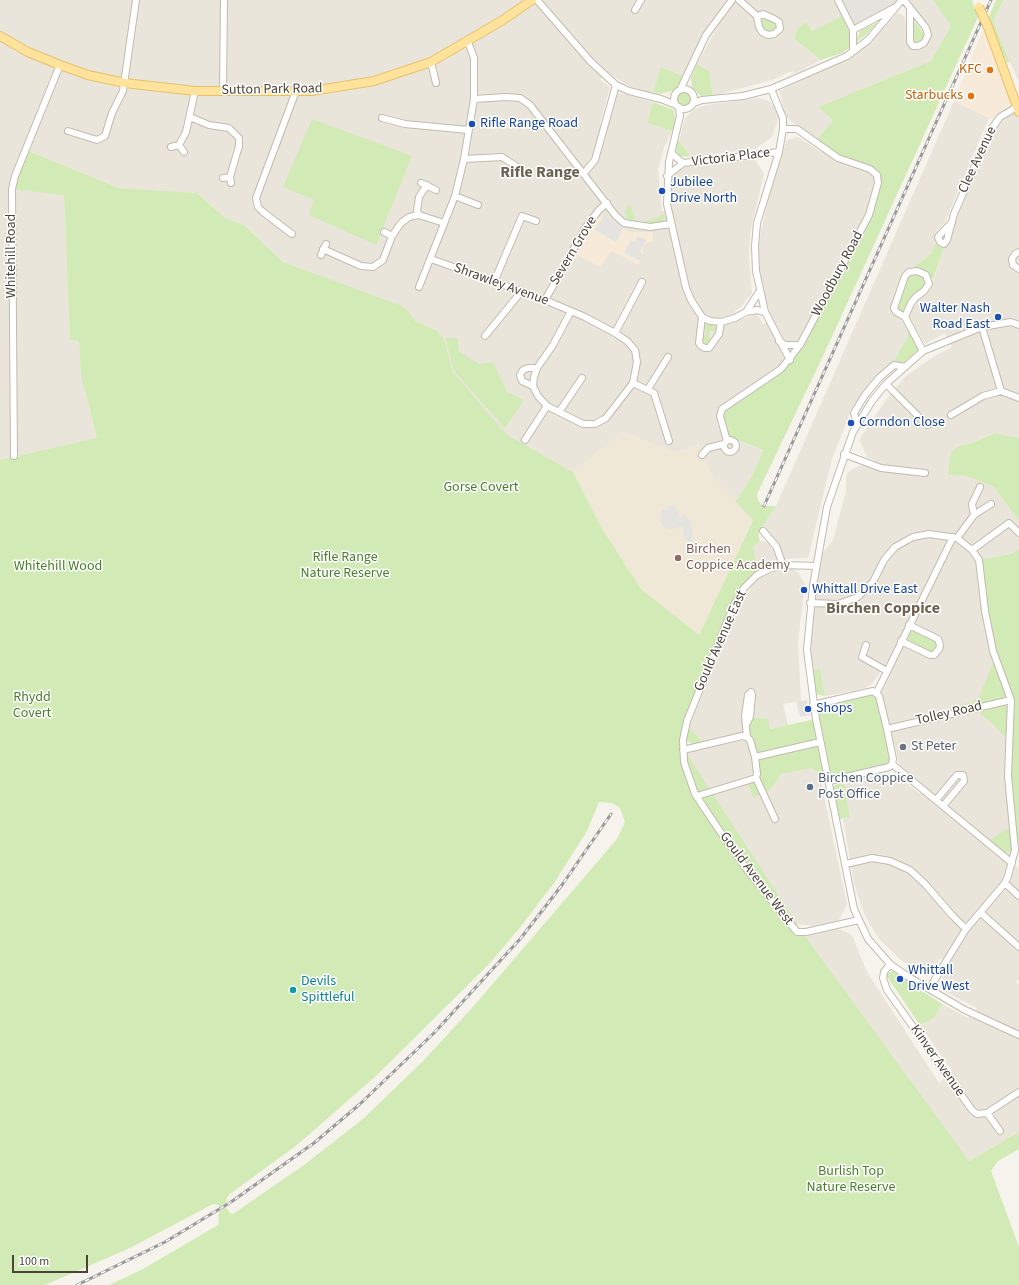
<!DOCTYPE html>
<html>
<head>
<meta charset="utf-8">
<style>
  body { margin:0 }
  #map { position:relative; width:1019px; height:1285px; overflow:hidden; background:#f6f3ec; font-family:"Source Sans 3",sans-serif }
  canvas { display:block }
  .scale { position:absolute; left:12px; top:1255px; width:76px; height:18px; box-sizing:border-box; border:2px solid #4b4439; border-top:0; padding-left:5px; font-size:12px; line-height:14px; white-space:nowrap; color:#4b4439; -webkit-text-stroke:3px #fff; paint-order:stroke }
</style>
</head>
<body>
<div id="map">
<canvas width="1019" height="1285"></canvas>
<div class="scale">100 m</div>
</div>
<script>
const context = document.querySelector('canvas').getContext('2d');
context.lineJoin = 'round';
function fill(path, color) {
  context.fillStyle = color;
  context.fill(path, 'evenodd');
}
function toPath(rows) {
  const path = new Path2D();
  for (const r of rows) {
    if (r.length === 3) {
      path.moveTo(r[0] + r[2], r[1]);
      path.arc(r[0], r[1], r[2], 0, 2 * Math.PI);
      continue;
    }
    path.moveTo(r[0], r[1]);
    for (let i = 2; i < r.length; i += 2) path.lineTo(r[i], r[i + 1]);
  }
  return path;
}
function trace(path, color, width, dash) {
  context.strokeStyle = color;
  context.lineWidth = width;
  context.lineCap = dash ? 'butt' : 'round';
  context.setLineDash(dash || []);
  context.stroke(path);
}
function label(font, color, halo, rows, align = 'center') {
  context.font = font + ' "Source Sans 3",sans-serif';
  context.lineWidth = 3;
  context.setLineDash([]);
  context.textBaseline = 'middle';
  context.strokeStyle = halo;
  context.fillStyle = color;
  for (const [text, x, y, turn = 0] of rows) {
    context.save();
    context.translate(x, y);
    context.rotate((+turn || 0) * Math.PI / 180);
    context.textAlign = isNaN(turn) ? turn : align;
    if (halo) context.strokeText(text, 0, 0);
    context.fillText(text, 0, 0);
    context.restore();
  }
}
fill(toPath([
  [0,0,527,0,431,58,343,85,312,88,195,90,88,73,61,63,0,34],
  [532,0,838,0,845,15,812,31,807,22,797,29,794,39,821,60,796,73,789,72,775,79,713,96,709,71,697,64,719,24,711,20,683,76,661,67,653,92,650,93,631,87,606,72,600,80,610,87,600,124,608,126,618,94,620,93,653,102,647,123,672,131,664,148,658,169,662,211,671,210,671,178,676,172,685,167,755,159,764,174,750,233,749,258,752,293,741,307,735,311,738,321,757,314,763,324,772,320,760,281,759,242,770,190,787,140,798,137,821,152,823,149,877,175,869,215,743,443,763,450,753,474,736,502,711,475,698,445,675,453,623,432,573,472,507,436,453,372,444,339,436,330,415,321,402,307,283,262,244,225,225,218,197,193,119,188,26,150,64,195,70,340,79,341,81,376,97,439,0,460,0,38,88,75,195,91,343,88,431,62],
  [910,0,933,0,951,26,931,61,818,107,833,120,817,140,801,127,793,123,786,116,779,91,850,57,873,39,897,13,901,14,905,17,907,43,911,49,919,49,925,45,931,36,927,25,911,7],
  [1004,0,1019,0,1019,83,993,21],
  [759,98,769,101,776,109,779,117,772,137,755,149,691,157,679,141,685,118,695,109,706,105],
  [954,101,989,118,945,222,936,232,936,243,931,253,913,268,905,271,891,305,892,312,907,326,908,336,894,361,875,378,851,411,832,459,808,558,784,559,779,545,763,525,776,506],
  [1017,107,1019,112,1019,438,995,433,972,443,959,446,948,475,967,476,994,487,1019,521,1019,549,1011,554,979,560,1011,700,1014,835,1012,863,1019,869,1019,979,1016,982,1019,985,1019,1132,969,1161,797,938,839,929,852,935,867,972,939,1083,952,1071,920,1025,934,1018,942,1004,968,1018,977,1008,946,992,942,974,948,963,941,958,933,968,921,971,902,961,878,938,864,914,854,883,843,819,850,816,844,782,888,773,897,775,920,794,925,787,899,764,882,692,892,671,884,666,872,684,863,689,825,696,820,670,811,671,808,650,822,554,833,540,846,491,846,476,848,472,856,467,862,465,873,468,876,461,867,457,859,440,888,397,906,376,933,357,952,347,945,333,925,344,909,316,919,298,930,290,944,247,950,242,951,234,962,203,996,121],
  [760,541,769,542,777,560,761,569,753,552,753,547],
  [779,569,794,569,798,572,805,584,798,640,801,701,783,704,788,725,770,729,745,716,771,789,780,774,811,768,819,773,847,904,839,920,812,926,796,924,704,797,746,781,745,777,699,791,685,755,687,751,747,740,745,732,703,742,688,727,733,619,755,580]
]), '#eae5da');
fill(toPath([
  [986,22,1017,107,996,121,954,101],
  [603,216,629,232,653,232,653,241,642,245,644,256,638,265,612,251,600,267,574,253,592,223,598,217]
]), '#f7ead8');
fill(toPath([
  [838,0,902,0,853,30]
]), '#e6e2dd');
fill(toPath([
  [623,432,675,453,698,445,711,475,753,519,699,635,641,589,601,527,573,472]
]), '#efe8d6');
fill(toPath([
  [933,0,972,0,978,17,824,354,757,494,758,501,764,506,776,506,760,530,758,536,760,541,753,547,755,557,761,569,752,576,735,599,681,745,804,935,969,1161,1019,1132,1019,1149,998,1161,991,1171,1019,1247,1019,1285,109,1285,143,1269,218,1225,219,1212,226,1207,230,1213,233,1214,304,1165,363,1119,423,1061,472,1008,617,839,625,822,620,808,612,803,599,802,587,831,554,883,518,930,489,964,376,1076,297,1145,230,1194,227,1197,226,1203,219,1207,219,1205,213,1204,130,1248,45,1285,0,1285,0,460,97,438,81,376,79,341,70,340,64,195,12,189,26,150,119,188,197,193,225,218,244,225,283,262,402,306,408,311,415,321,436,330,444,339,453,372,507,435,573,472,601,527,641,589,699,635,753,520,736,502,753,474,763,450,725,435,720,416,722,409,790,360,869,215,877,175,838,158,815,142,833,120,818,107,931,61,951,26],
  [996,0,1004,0,993,21,1010,62,1007,63,988,19],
  [757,16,779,22,778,32,762,32],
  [842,16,849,32,851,40,850,47,842,53,821,60,794,39,797,29,807,22,812,31],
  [911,16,924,34,922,40,918,43,912,40],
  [878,22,866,35,856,42,860,31],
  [697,64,709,71,713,96,701,96,692,87,691,78],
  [661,67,683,76,676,90,659,94,653,92],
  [684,100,8],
  [653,102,674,110,675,120,672,131,647,123],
  [312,119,412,156,376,245,309,215,314,200,283,187],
  [678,141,679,141,691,157,679,156,676,150],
  [630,203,636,222,627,219,625,212],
  [663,213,665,219,662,223,648,225,640,223,659,217],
  [936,243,944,247,933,279,922,270,913,268,931,253],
  [915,272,925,279,927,283,922,290,915,293,910,299,905,311,899,311,897,308,908,276],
  [707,322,712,322,716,329,714,331,710,331,709,337,712,339,707,344,702,342,702,335,705,336,706,330,703,329,704,325],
  [907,326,918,347,917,351,902,364,897,363,894,361,908,336],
  [445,338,458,338,459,352,480,364,493,362,507,392,524,400,505,428,455,372],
  [995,433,1019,438,1019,521,994,487,967,476,948,475,951,453,959,446,972,443],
  [1019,549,1019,843,1017,843,1008,776,1011,700,993,651,979,560,1011,554],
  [912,630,937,641,938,645,935,651,931,653,907,641],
  [994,661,1005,692,1005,695,1002,699,961,708,959,705,973,702,979,697],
  [820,669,825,696,816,694,813,691,811,671],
  [870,693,875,696,877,700,890,759,887,764,834,776,831,773,817,708],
  [1000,704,1007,707,1008,711,1007,739,990,721,980,714,981,709],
  [750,717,768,719,770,729,816,719,826,771,819,773,811,768,781,774,771,789,754,798,746,781,757,774,747,737],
  [688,727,703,742,693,745,686,740],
  [844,782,850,817,840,819,833,788,835,785],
  [1011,827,1013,846,1010,851,1004,854,987,841],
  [892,971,942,1004,934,1018,920,1025,886,975]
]), '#d2eab5');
fill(toPath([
  [604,216,624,227,616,242,595,230],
  [638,236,646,240,639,252,645,255,642,261,624,253,631,240,634,242],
  [673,505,681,517,684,514,690,521,693,532,692,541,684,539,683,525,671,530,664,527,660,521,661,511,663,509,666,511,668,506],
  [807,700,807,710,810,710,811,715,800,717,796,702]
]), '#e5e3e0');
const minor = toPath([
  [537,0,591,62,616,85,629,91,661,99,676,105],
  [739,0,757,16,759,27,762,32,768,35,774,34,780,29,779,22,774,19,763,14,757,16],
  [838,0,853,30,853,50],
  [904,0,926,28,928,35,924,43,918,46,913,46,910,42,910,10],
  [635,10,641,0],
  [853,30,894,8],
  [431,62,436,83],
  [684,99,10],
  [771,89,783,118,783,129,779,152,757,223,755,246,756,271,765,312,790,360],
  [680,90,706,35,732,0],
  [223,91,224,0],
  [474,99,506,97,520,98,530,105,616,216,624,223,650,227,671,224],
  [694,103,702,100,743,96,771,89,847,56,868,40,902,0],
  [679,107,680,116,669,162,667,204,686,288,691,300,702,317,710,321,721,322,735,318,746,312,757,310,765,312],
  [190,117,209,125,229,128,239,138,239,146,230,177],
  [382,118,405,124,468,130],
  [68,131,97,140,105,136,112,113,123,91,136,0],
  [179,145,186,132,195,91],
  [171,147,179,145,184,152],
  [671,153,683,163],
  [464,159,502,157,516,166],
  [584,173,595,160,616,85],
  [667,176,683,163,779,152],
  [223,178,230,177,231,183],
  [421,183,436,190],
  [455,196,478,205],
  [419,215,417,211,419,197,427,185],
  [952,222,938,237,940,242,944,244,947,240,954,214,990,131,1000,117,1017,107],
  [384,232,392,236],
  [292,234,263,212,258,207,256,198,296,91],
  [323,249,361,266,373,267,383,260,392,236,401,223,409,217,419,215,444,223],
  [1019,252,1015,254,1012,259,1013,265,1019,269],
  [321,255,326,244],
  [431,259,545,300,585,317,615,333,627,341,635,350,637,362,633,383,606,418,595,424,583,424,547,406,538,396,533,386,534,377,537,368,553,345,571,311],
  [494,282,522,216,536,221],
  [419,287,455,196,464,159,474,99,474,58,468,42],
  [545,300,586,227,599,210,607,203],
  [746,312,759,292],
  [702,317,699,343,701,346,705,348,709,348,719,334,721,322],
  [905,317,911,303,916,297,924,291,929,284,926,275,917,271,909,272,905,276,894,308,896,312,905,317,923,351],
  [1019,325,1011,322,982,327,923,351,886,384,872,401,853,432,827,507,813,586,807,650,816,719,854,909,868,939,890,964,907,976,965,1010,1019,1035],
  [982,327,1001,391],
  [615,333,642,282],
  [485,336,521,292],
  [779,341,785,345,800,345],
  [633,383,654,393,669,441],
  [886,384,927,425,935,422],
  [533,386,522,381,520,375,523,370,528,368,537,368],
  [648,389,668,357],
  [559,412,582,378],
  [951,415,983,396,1001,391,1019,398],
  [857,423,854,413,865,395,879,378,894,365,905,367],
  [730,446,6],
  [525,440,547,406],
  [727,441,720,416,722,409,781,369,800,345,869,215,878,183,877,175,870,169,838,158,797,129,783,129],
  [844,454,881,468,925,473],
  [702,455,708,448,724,444],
  [14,456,12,189,15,176,60,65],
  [974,515,972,504,980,487],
  [763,531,776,546,783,565],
  [957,538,974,515,991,504],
  [972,550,1009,523,1019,533],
  [816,566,783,565,772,568,757,575,744,588,734,605,687,721,683,740,684,762,695,794,717,827,748,871,797,932,806,932,859,920],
  [810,603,838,604,858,597,873,582,884,560,895,547,913,537,929,534,957,538,972,550,979,560,985,611,993,651,1011,700,1008,776,1015,850,1008,876,1005,883,966,929,929,989],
  [901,641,930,655,934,655,939,649,940,645,938,639,909,625],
  [866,645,862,657,887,671],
  [877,692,953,537],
  [813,705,873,691,879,696,887,729,893,759,892,764,889,767,829,781],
  [747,723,750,717,752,695,751,692,748,695,745,716,747,737,750,740,755,757,757,774,756,778,775,819],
  [887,729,1011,700],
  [683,750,742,736,747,737],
  [755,757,820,742],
  [892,764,1012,863],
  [697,796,756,778],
  [936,800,957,775,963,775,964,781,943,806],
  [846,864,872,858,890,861,910,870,925,884,951,914,966,929],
  [1005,883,1019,896],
  [981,913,1019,947],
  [890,964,884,972,883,978,887,990,972,1110,977,1114,987,1113,1019,1092],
  [987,1113,1000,1131]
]);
const major = toPath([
  [988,27,1019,112],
  [0,36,28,52,60,65,88,75,125,83,195,91,312,91,374,81,431,62,503,20,532,0]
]);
trace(minor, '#c2bbae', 8);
trace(major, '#e6c16a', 10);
trace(minor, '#fff', 6);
trace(major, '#ffe39c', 8);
const rail = toPath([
  [764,506,991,0],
  [77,1285,165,1242,231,1202,314,1143,360,1104,434,1033,521,938,562,885,611,814]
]);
trace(rail, '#9a9a9a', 3);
trace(rail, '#fff', 1.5, [4.5]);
const majorBridge = toPath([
  [979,7,988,27]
]);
trace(majorBridge, '#e6c16a', 10, []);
trace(majorBridge, '#ffe39c', 8);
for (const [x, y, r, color] of [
  [990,70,4,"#e8710a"],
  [971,96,4,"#e8710a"],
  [472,124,4,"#1a4fb4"],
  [662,191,4,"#1a4fb4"],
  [998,317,4,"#1a4fb4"],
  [851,423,4,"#1a4fb4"],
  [678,558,4,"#8d6e63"],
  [804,590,4,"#1a4fb4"],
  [808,709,4,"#1a4fb4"],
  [903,747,4,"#6b7280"],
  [810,787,4,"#5c6f8a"],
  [900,979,4,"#1a4fb4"],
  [293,990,4,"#0f9aa8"]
]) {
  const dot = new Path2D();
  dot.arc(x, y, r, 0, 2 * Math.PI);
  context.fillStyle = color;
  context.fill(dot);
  trace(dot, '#fff', 1.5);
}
label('14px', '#c56008', '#fff', [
  ["KFC",982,70],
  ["Starbucks",963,96]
], 'right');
label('14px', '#4b4439', '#fff', [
  ["Sutton Park Road",272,90,-1],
  ["Victoria Place",731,158,-7],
  ["Clee Avenue",978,160,-65],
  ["Severn Grove",574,251,-59],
  ["Whitehill Road",12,256,-90],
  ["Woodbury Road",838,274,-62],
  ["Shrawley Avenue",501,285,20],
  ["Gould Avenue East",721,641,-66],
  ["Tolley Road",949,714,-13],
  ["Gould Avenue West",756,879,53],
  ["Kinver Avenue",937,1061,55]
]);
label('14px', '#164399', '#fff', [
  ["Rifle Range Road",480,124],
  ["Jubilee",670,183],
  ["Drive North",670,199],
  ["Walter Nash",990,309,"right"],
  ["Road East",990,325,"right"],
  ["Corndon Close",859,423],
  ["Whittall Drive East",812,590],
  ["Shops",816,709],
  ["Whittall",908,971],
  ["Drive West",908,987]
], 'left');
label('14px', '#4a7f2a', '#fff', [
  ["Gorse Covert",481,488],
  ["Rifle Range",345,558],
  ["Nature Reserve",345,574],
  ["Whitehill Wood",58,567],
  ["Rhydd",32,698],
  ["Covert",32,714],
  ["Burlish Top",851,1172],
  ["Nature Reserve",851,1188]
]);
label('14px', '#785e54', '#fff', [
  ["Birchen",686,550],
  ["Coppice Academy",686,566]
], 'left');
label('14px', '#5b616d', '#fff', [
  ["St Peter",911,747]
], 'left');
label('14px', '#4e5e75', '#fff', [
  ["Birchen Coppice",818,779],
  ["Post Office",818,795]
], 'left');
label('14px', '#0d838f', '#fff', [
  ["Devils",301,982],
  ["Spittleful",301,998]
], 'left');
label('bold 16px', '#6e6250', '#fff', [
  ["Rifle Range",540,173],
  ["Birchen Coppice",883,609]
]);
</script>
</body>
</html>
